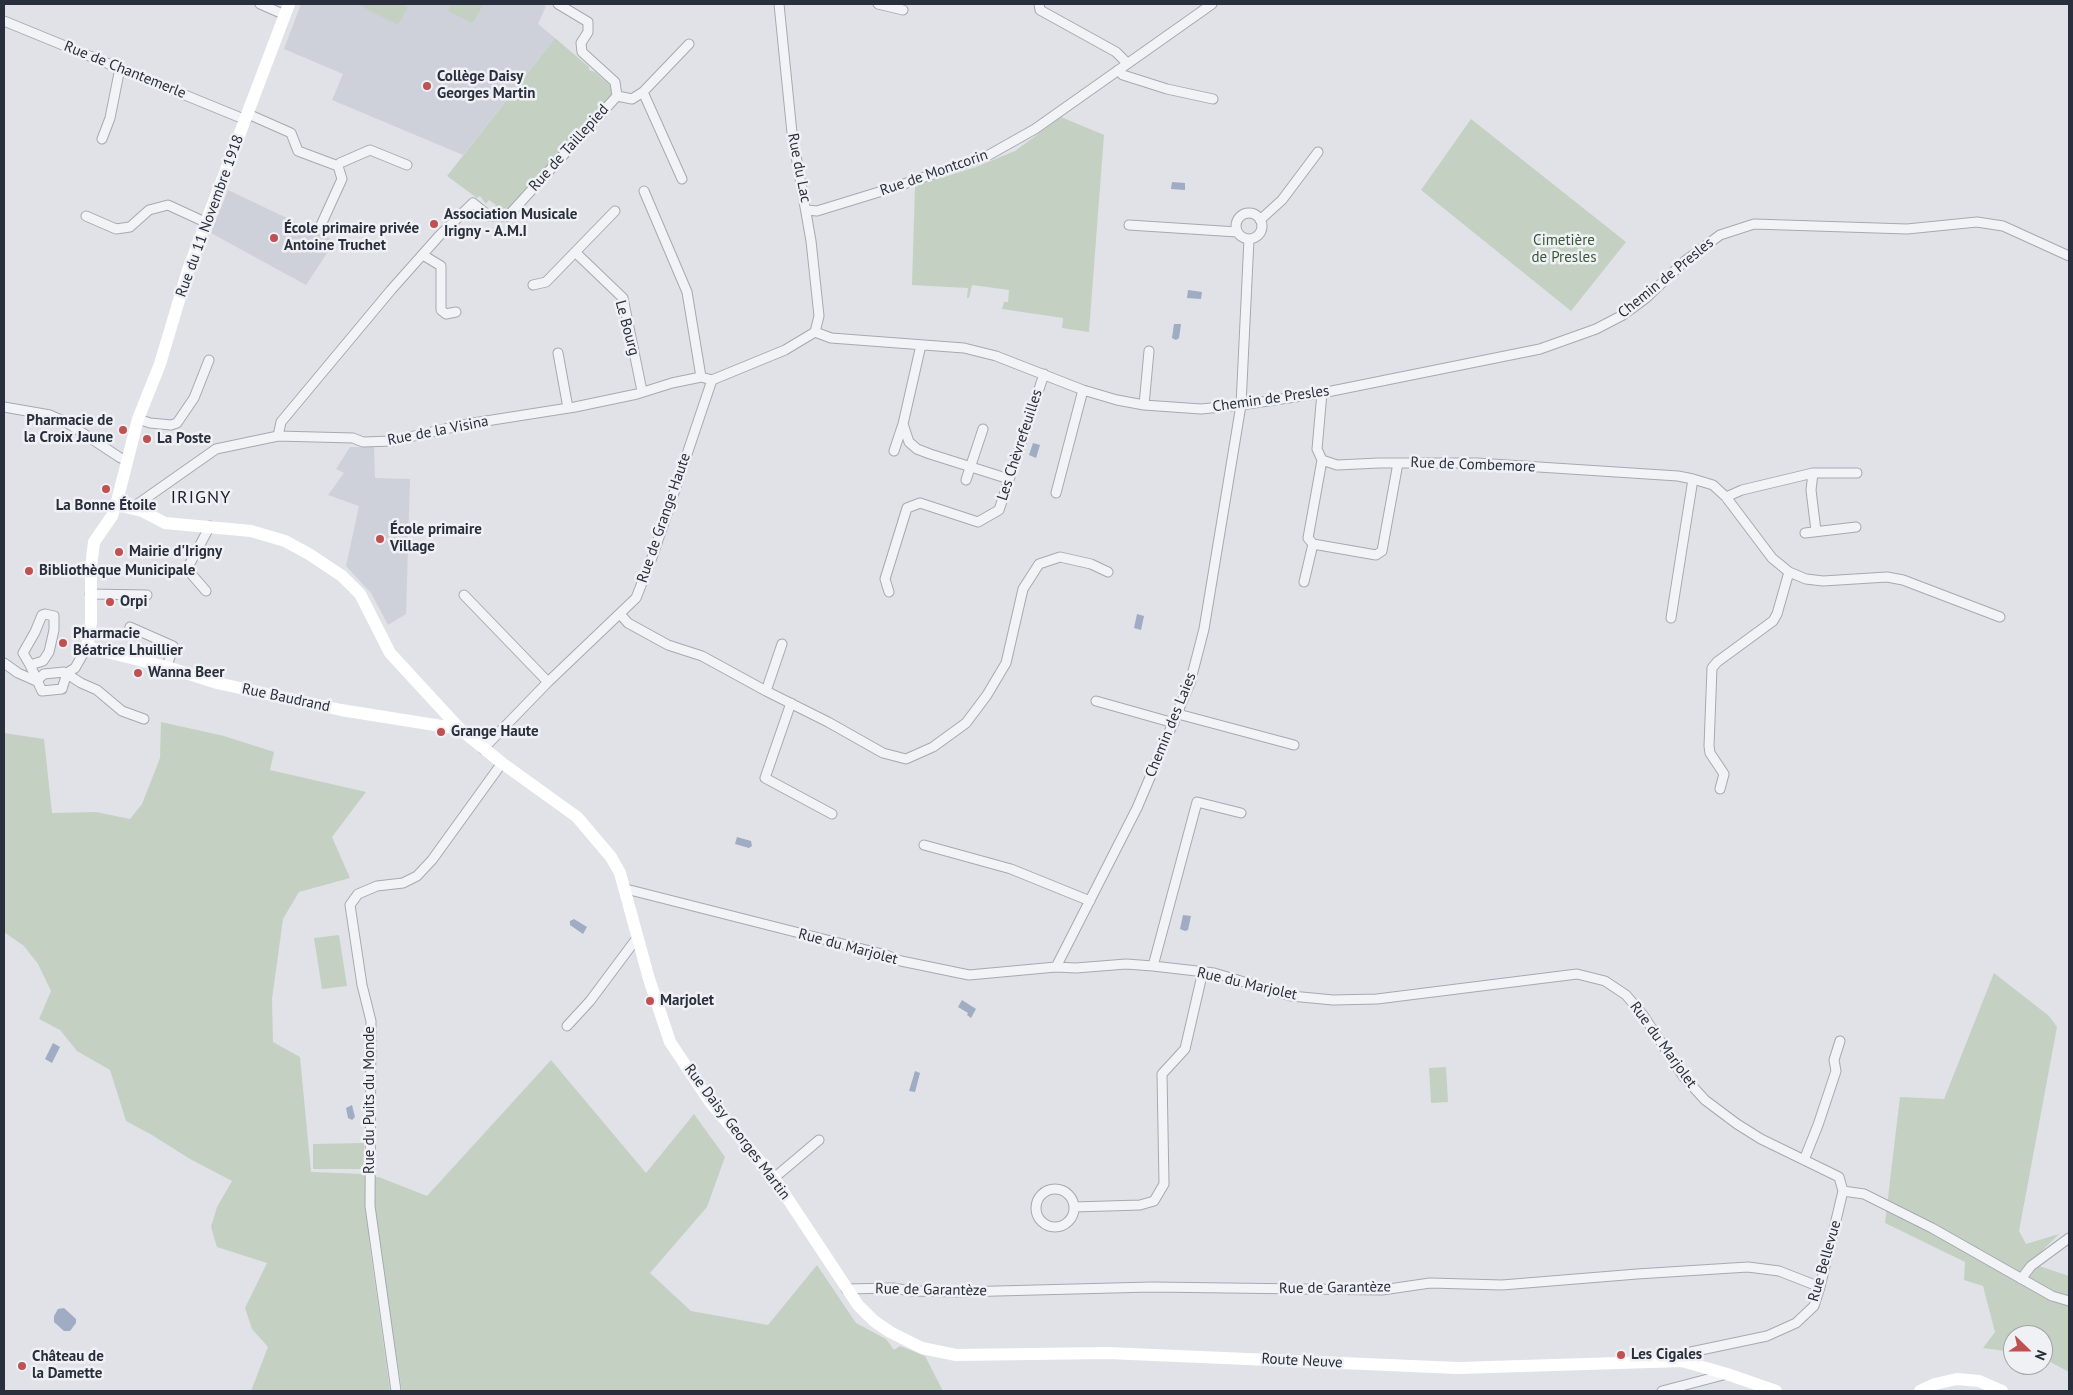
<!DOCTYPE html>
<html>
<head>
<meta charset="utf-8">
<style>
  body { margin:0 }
  #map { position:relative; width:2073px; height:1395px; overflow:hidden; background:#e0e2e7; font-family:"PT Sans",sans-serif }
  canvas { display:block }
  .frame { position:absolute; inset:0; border:5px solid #2a2f3d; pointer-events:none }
  .north { position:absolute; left:2003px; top:1325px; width:50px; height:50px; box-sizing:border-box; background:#eff1f5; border:1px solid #a0a3ab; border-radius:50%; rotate:112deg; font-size:14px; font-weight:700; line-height:20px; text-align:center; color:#2a2f3d }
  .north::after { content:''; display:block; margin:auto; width:18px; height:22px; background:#c05153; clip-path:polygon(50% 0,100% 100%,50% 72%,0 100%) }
</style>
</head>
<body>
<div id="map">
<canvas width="2073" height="1395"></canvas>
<div class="frame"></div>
<div class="north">N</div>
</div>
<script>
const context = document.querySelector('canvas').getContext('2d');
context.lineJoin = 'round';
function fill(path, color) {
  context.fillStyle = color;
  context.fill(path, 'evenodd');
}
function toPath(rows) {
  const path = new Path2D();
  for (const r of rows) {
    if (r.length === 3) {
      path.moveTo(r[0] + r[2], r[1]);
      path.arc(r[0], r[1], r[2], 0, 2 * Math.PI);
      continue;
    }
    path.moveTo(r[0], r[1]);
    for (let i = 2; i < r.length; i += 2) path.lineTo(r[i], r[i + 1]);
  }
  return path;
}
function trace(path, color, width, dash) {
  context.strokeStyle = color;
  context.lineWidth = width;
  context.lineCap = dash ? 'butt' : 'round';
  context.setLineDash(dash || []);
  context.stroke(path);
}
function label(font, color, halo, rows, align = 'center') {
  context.font = font + ' "PT Sans",sans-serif';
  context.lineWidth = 5;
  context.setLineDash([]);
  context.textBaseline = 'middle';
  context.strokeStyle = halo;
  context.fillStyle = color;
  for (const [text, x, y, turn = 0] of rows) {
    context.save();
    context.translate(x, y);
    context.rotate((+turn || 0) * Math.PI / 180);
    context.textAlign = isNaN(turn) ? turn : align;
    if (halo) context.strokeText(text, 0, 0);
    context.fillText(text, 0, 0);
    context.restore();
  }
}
fill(toPath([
  [301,4,542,4,546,6,538,24,555,38,463,155,332,100,343,74,284,49],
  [228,190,335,241,306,285,211,233],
  [350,447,374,447,375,478,410,479,406,614,388,625,371,593,346,566,359,506,328,495,344,473,336,469]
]), '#ced1d9');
fill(toPath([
  [365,4,402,4,408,7,398,25,363,7],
  [451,4,483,4,473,23,448,11],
  [555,38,589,67,589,70,595,72,611,86,611,95,566,147,505,212,499,213,493,210,496,205,489,200,486,204,480,196,477,198,447,176],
  [1061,117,1104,135,1089,332,1062,328,1063,318,1002,309,1004,302,1008,302,1009,290,972,285,969,298,967,298,968,288,912,285,915,186,976,167,1015,151],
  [1471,119,1626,242,1571,311,1421,190],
  [161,722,224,736,274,752,270,770,366,792,332,837,350,878,299,892,283,919,272,999,273,1042,300,1057,311,1172,365,1174,365,1207,371,1231,369,1240,390,1391,251,1391,268,1347,252,1329,245,1308,267,1263,217,1247,211,1227,217,1207,232,1181,190,1159,152,1135,126,1121,110,1070,77,1051,60,1030,39,1019,51,991,38,964,24,946,4,932,4,733,44,739,52,813,96,812,130,819,142,804,160,758],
  [339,935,347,986,322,989,314,938],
  [1994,973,2049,1016,2057,1027,2019,1231,2026,1244,2059,1234,2034,1259,2039,1266,2069,1276,2069,1372,2043,1358,2043,1335,2013,1335,2013,1352,1983,1348,1995,1332,1983,1286,1964,1280,1965,1262,1885,1223,1900,1097,1944,1099],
  [551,1060,646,1173,694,1114,725,1157,707,1207,650,1273,691,1311,768,1325,817,1265,856,1323,886,1339,894,1350,900,1346,925,1356,943,1391,402,1391,372,1206,373,1177,379,1177,427,1196],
  [1446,1067,1448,1102,1431,1103,1429,1068],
  [364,1143,364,1169,313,1169,313,1144]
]), '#c4d1c2');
fill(toPath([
  [1172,182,1185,183,1185,190,1171,189],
  [1188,290,1202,292,1201,299,1187,298],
  [1174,324,1181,324,1179,338,1176,340,1172,338],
  [1033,443,1040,445,1036,458,1029,455],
  [1137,614,1144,616,1141,630,1134,628],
  [737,837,751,841,752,846,749,848,735,844],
  [1183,915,1191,916,1188,930,1185,931,1180,929],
  [574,919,587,927,583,934,570,925,570,921],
  [962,1000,976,1009,971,1018,967,1015,968,1013,958,1007],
  [53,1043,60,1047,52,1063,45,1059],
  [915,1071,920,1073,915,1092,909,1091],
  [352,1105,355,1117,352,1120,348,1118,346,1108],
  [64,1308,76,1319,76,1323,70,1331,64,1331,54,1322,54,1316,58,1309]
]), '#9facc4');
const street = toPath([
  [260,4,285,15],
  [779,4,792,133,811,241,819,316,815,332],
  [878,4,903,10],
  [1039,4,1040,10,1116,52,1127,63],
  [4,21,246,120],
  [1118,70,1123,75,1167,89,1213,99],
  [643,92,682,179],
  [617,96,632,99,643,92,689,44],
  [248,114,291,133,298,151,338,166,342,179,321,225],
  [102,139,110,118,120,68],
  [338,166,340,163,370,150,407,165],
  [644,191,687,292,701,377],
  [807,210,817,211,892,188,987,156,1035,129,1212,4],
  [1249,226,13],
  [86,216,116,229,130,227,149,210,168,205,205,222],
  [1260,220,1282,200,1318,152],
  [1129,225,1237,232],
  [575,252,623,298,642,391],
  [423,255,441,266,441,310,446,314,456,312],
  [533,285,546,282,615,211],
  [815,332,831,338,964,348,996,356,1083,390,1117,400,1144,405,1201,409,1241,405,1322,393,1540,349,1596,329,1623,315,1646,298,1685,261,1720,235,1754,224,1907,229,1977,222,2003,226,2069,256],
  [921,345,903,424,909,442,917,449,930,454,1009,479],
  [558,353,568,408],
  [1322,393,1317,449,1322,460,1337,465,1379,463,1477,463,1678,476,1693,479,1713,485,1726,497,1772,558,1789,572,1806,579,1823,581,1887,577,1903,580,2000,617],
  [1144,405,1149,351],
  [4,407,50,415,66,422,119,457,127,461],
  [138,419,150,423,171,425,177,423,194,398,209,360],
  [278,436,281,422,391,290,439,236,473,203,489,216,508,216,617,96,615,82,582,52,581,43,588,32,588,22,558,4],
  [894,451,903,424],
  [1322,460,1308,538,1313,544,1376,555,1382,551,1398,463],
  [1813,473,1811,490,1816,531],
  [966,480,983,429],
  [1056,493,1083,390],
  [1726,497,1742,490,1813,473,1857,473],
  [132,508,216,449,278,436,353,438,363,442,392,441,467,424,575,407,637,394,672,383,701,377,712,380,785,350,815,332],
  [1805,533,1856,527],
  [1304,582,1313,544],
  [206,591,187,569,210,526],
  [889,592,885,579,907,508,920,503,978,522,999,510,1044,374],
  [90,594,147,595],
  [464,595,548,682],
  [620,614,628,623,668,645,702,656,766,691,828,722,883,753,906,759,933,747,966,723,987,695,1006,663,1023,589,1039,564,1060,557,1091,564,1108,572],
  [1671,618,1693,479],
  [130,627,173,646,167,667],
  [4,663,18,673,36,681],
  [30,665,23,653,35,632,42,615,45,614,54,616,54,630,49,652,43,661,30,665,42,691,62,689,67,673,75,668,87,647],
  [36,681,44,674,64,672,81,683,97,690,122,711,144,719],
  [766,691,782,644],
  [1096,701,1174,723],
  [791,703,765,778,832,814],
  [1178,714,1294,745],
  [483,749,548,682,636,598,653,555,712,380],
  [1720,789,1724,774,1710,753,1709,746,1712,668,1717,662,1773,621,1777,614,1789,572],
  [924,845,1011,869,1090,901],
  [626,889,886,955,901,961,969,975,1056,967,1076,968,1126,964,1153,966,1214,973,1291,996,1333,1000,1377,999,1577,974,1605,981,1626,995,1643,1015,1683,1076,1705,1100,1737,1124,1761,1139,1839,1177,1843,1191,1864,1194,1932,1228,2052,1296,2069,1301],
  [1153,966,1197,802,1241,813],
  [1056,967,1137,808,1190,683,1204,629,1241,405,1249,239],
  [567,1026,590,1001,637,938],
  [1804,1160,1818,1125,1836,1071,1834,1060,1840,1041],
  [774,1178,819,1140],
  [1055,1208,19],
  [1074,1207,1140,1205,1154,1201,1164,1184,1162,1074,1185,1049,1203,971],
  [2021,1279,2031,1266,2069,1238],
  [846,1289,893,1288,911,1291,959,1292,1151,1287,1382,1290,1430,1283,1502,1285,1637,1274,1748,1267,1779,1271,1820,1287],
  [1682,1361,1691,1352,1767,1336,1796,1323,1814,1306,1820,1287,1843,1191],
  [396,1391,370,1206,371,1021,362,985,350,905,358,894,377,886,403,883,417,876,432,860,502,763],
  [1662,1391,1727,1374]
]);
trace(street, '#a6a9b1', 11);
trace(street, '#f2f3f6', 9);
trace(toPath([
  [289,4,188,270,160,364,138,419,116,505,112,516,94,542,91,567,91,622,87,647,167,667,217,683,341,710,460,729],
  [116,505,142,511,165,523,251,531,285,541,309,554,342,576,360,594,390,653,460,729,502,763,577,817,611,857,620,873,649,979,670,1042,710,1102,774,1178,858,1305,874,1321,890,1332,922,1348,956,1355,1107,1353,1458,1368,1682,1361,1727,1374,1776,1391],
  [1920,1391,1935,1384,1957,1379,1979,1381,2002,1391]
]), '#fff', 12);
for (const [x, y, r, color] of [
  [427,86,5,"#c05153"],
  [434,224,5,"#c05153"],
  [274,238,5,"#c05153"],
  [123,430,5,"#c05153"],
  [147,439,5,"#c05153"],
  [106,489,5,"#c05153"],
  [380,539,5,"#c05153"],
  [119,552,5,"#c05153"],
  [29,571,5,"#c05153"],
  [110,602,5,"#c05153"],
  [63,643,5,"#c05153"],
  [138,673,5,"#c05153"],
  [441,732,5,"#c05153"],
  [650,1001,5,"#c05153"],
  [1621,1355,5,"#c05153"],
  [22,1366,5,"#c05153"]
]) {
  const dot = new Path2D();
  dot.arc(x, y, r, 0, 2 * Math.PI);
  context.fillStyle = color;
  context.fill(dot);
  trace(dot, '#eff1f5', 2);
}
label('15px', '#2a2f3d', '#eff1f5', [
  ["Rue de Chantemerle",125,70,22],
  ["Rue de Taillepied",569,148,-48],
  ["Rue du Lac",799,168,79],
  ["Rue de Montcorin",934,173,-19],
  ["Rue du 11 Novembre 1918",210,216,-70],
  ["Chemin de Presles",1666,278,-39],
  ["Le Bourg",627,328,75],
  ["Chemin de Presles",1271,399,-8],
  ["Rue de la Visina",438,431,-11],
  ["Les Chèvrefeuilles",1020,445,-72],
  ["Rue de Combemore",1473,465,2],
  ["Rue de Grange Haute",664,518,-71],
  ["Rue Baudrand",286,698,12],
  ["Chemin des Laies",1171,725,-68],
  ["Rue du Marjolet",848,947,15],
  ["Rue du Marjolet",1247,984,13],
  ["Rue du Marjolet",1663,1045,54],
  ["Rue du Puits du Monde",370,1100,-90],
  ["Rue Daisy Georges Martin",737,1132,53],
  ["Rue Bellevue",1825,1261,-74],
  ["Rue de Garantèze",1335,1288,-1],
  ["Rue de Garantèze",931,1290,1],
  ["Route Neuve",1302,1361,3]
]);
label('bold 15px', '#2a2f3d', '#eff1f5', [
  ["Collège Daisy",437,77],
  ["Georges Martin",437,94],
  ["Association Musicale",444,215],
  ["Irigny - A.M.I",444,232],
  ["École primaire privée",284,229],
  ["Antoine Truchet",284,246],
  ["Pharmacie de",113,421,"right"],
  ["la Croix Jaune",113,438,"right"],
  ["La Poste",157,439],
  ["La Bonne Étoile",106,506,"center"],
  ["École primaire",390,530],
  ["Village",390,547],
  ["Mairie d'Irigny",129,552],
  ["Bibliothèque Municipale",39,571],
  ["Orpi",120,602],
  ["Pharmacie",73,634],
  ["Béatrice Lhuillier",73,651],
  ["Wanna Beer",148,673],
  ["Grange Haute",451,732],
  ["Marjolet",660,1001],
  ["Les Cigales",1631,1355],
  ["Château de",32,1357],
  ["la Damette",32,1374]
], 'left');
label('15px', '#3b5739', '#eff1f5', [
  ["Cimetière",1564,241],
  ["de Presles",1564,258]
]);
context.letterSpacing = '1px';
label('18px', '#1c202e', '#eff1f5', [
  ["IRIGNY",201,498]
]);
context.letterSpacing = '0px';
</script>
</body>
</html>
